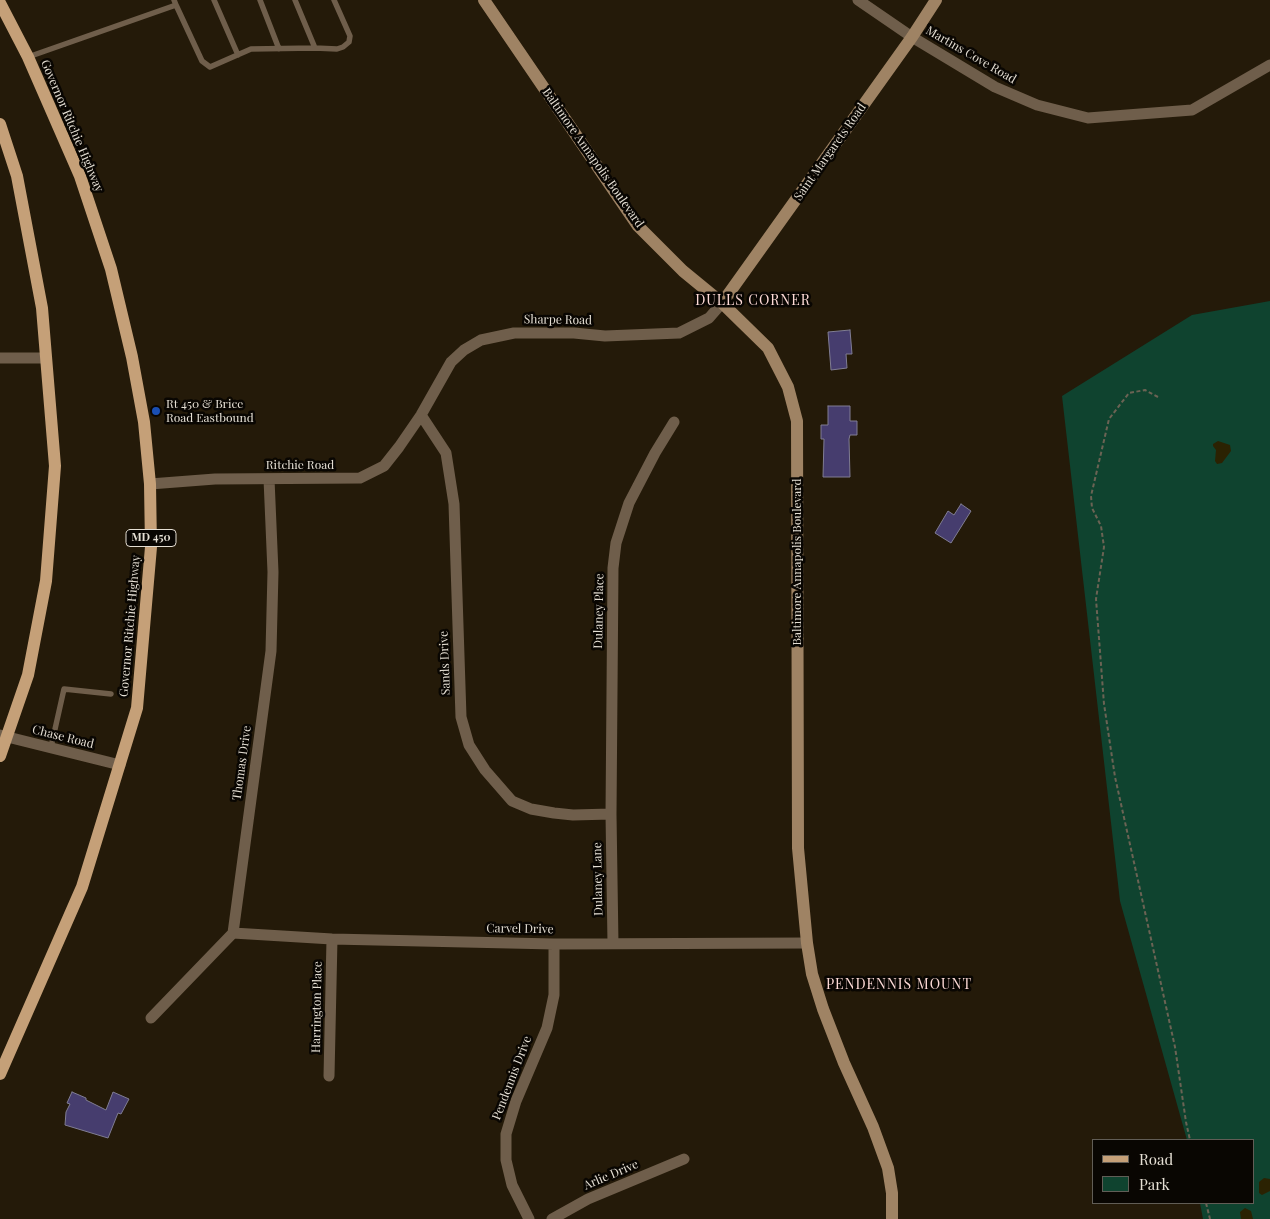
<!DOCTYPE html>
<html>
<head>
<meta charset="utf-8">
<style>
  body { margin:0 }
  #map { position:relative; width:1270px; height:1219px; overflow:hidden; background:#241a09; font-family:"Playfair Display",serif }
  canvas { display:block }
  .legend { position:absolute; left:1092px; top:1139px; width:162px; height:65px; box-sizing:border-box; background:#090602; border:1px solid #615d56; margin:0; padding:6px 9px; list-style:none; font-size:15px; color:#e5dfd4 }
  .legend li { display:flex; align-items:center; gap:10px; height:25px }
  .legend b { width:25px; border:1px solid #615d56 }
</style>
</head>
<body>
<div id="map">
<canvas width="1270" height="1219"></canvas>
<ul class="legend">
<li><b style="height:6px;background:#c5a078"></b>Road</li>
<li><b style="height:14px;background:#0f432f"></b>Park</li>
</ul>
</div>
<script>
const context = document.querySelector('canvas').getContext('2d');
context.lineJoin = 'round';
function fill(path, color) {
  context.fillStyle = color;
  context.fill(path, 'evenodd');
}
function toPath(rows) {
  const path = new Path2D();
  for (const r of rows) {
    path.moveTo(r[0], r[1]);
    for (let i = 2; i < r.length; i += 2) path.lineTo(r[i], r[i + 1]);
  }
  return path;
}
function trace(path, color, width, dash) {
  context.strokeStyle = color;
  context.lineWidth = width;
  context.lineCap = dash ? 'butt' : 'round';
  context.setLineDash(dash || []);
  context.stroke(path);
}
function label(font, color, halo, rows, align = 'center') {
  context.font = font + ' "Playfair Display",serif';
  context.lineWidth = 5;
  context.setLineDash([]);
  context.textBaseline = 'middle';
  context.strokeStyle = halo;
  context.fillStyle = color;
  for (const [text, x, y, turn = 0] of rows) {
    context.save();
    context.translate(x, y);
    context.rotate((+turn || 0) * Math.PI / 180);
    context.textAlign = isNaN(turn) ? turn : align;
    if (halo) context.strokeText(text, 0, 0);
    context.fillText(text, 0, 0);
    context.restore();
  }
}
fill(toPath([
  [1270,301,1270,1219,1203,1219,1200,1203,1254,1203,1254,1140,1187,1140,1120,901,1062,396,1192,315]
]), '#0f432f');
fill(toPath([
  [1218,441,1230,445,1231,451,1222,463,1217,464,1215,461,1216,450,1213,446,1213,444],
  [1264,1178,1270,1179,1270,1191,1262,1195,1259,1193,1259,1182],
  [1245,1208,1251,1211,1253,1219,1241,1219,1240,1212]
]), '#2b2202');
const building = toPath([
  [850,330,852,354,846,354,847,368,831,370,828,332,850,330],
  [828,406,850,406,850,421,857,421,857,435,850,435,849,439,850,477,823,477,824,439,821,439,821,425,828,425,828,406],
  [961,504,971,511,951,543,935,533,948,511,954,515,961,504],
  [72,1092,86,1098,86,1100,106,1110,113,1092,129,1099,121,1114,118,1113,108,1138,65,1125,66,1112,70,1104,67,1103,72,1092]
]);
fill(building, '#463d6e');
trace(building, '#807d93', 1);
trace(toPath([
  [1158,397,1145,390,1129,393,1109,419,1091,496,1092,508,1101,526,1104,547,1096,599,1104,704,1115,777,1175,1047,1186,1122,1190,1140],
  [1206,1203,1210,1219]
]), '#6b6354', 2, [4, 2.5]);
trace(toPath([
  [214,0,238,55],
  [260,0,279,49],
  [295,0,315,48],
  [176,5,202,61,210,67,251,49,315,48,337,49,343,47,349,42,350,36,334,0],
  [28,57,176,5,174,0],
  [51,747,64,689,111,694]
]), '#6f5e4b', 5.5);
trace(toPath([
  [858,0,912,37,995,87,1037,105,1088,118,1192,110,1270,65],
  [0,358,46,358],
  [421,415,446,453,454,504,461,717,469,745,485,770,512,801,531,809,554,813,573,815,611,814],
  [150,484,215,479,360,478,384,466,399,447,421,415,451,362,464,350,481,340,514,333,574,333,605,336,679,333,709,318,722,303],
  [0,735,120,765],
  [233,933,332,939,554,944,807,943],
  [613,944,611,814,613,568,616,543,629,503,655,453,674,422],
  [151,1018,233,933,271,651,273,572,269,479],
  [329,1076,332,939],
  [529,1219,512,1185,506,1160,506,1134,516,1101,547,1028,554,995,554,944],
  [552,1219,588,1199,684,1159]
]), '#6f5e4b', 11);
trace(toPath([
  [484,0,638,226,683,271,722,303,768,348,788,387,797,421,798,848,807,943,812,974,823,1009,844,1063,873,1127,888,1168,892,1193,892,1219],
  [722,303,912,37,936,0]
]), '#9f8364', 12);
trace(toPath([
  [0,3,28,57,80,176,111,269,132,357,144,422,150,484,151,547,137,708,82,887,0,1074],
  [0,124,17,176,42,308,55,466,46,581,28,675,0,756]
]), '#c5a078', 12);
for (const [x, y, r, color] of [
  [156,411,5,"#1a4fb4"]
]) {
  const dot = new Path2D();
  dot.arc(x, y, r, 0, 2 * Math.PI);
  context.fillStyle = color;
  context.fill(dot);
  trace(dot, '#090602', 2);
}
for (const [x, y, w] of [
  [151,538,50]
]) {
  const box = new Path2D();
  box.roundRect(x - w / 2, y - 8.5, w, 17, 4);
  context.fillStyle = '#090602';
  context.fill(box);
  trace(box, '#e5dfd4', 1);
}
label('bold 11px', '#e5dfd4', null, [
  ["MD 450",151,538]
]);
label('12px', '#e5dfd4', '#090602', [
  ["Martins Cove Road",971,55,30],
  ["Governor Ritchie Highway",72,126,67],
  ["Saint Margarets Road",830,152,-55],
  ["Baltimore Annapolis Boulevard",593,158,55],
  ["Sharpe Road",558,320,1],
  ["Ritchie Road",300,465],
  ["Baltimore Annapolis Boulevard",797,562,-90],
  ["Dulaney Place",599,611,-89],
  ["Governor Ritchie Highway",130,626,-85],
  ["Sands Drive",445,663,-92],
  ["Chase Road",63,737,14],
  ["Thomas Drive",242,763,-82],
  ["Dulaney Lane",598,879,-91],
  ["Carvel Drive",520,929,1],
  ["Harrington Place",317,1007,-89],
  ["Pendennis Drive",512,1078,-69],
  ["Arlie Drive",611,1175,-23]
]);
label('12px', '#e5dfd4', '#090602', [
  ["Rt 450 & Brice",166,404],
  ["Road Eastbound",166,418]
], 'left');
context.letterSpacing = '1px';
label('14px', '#fedbd7', '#090602', [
  ["DULLS CORNER",753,301],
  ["PENDENNIS MOUNT",899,985]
]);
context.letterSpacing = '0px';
</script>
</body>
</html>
